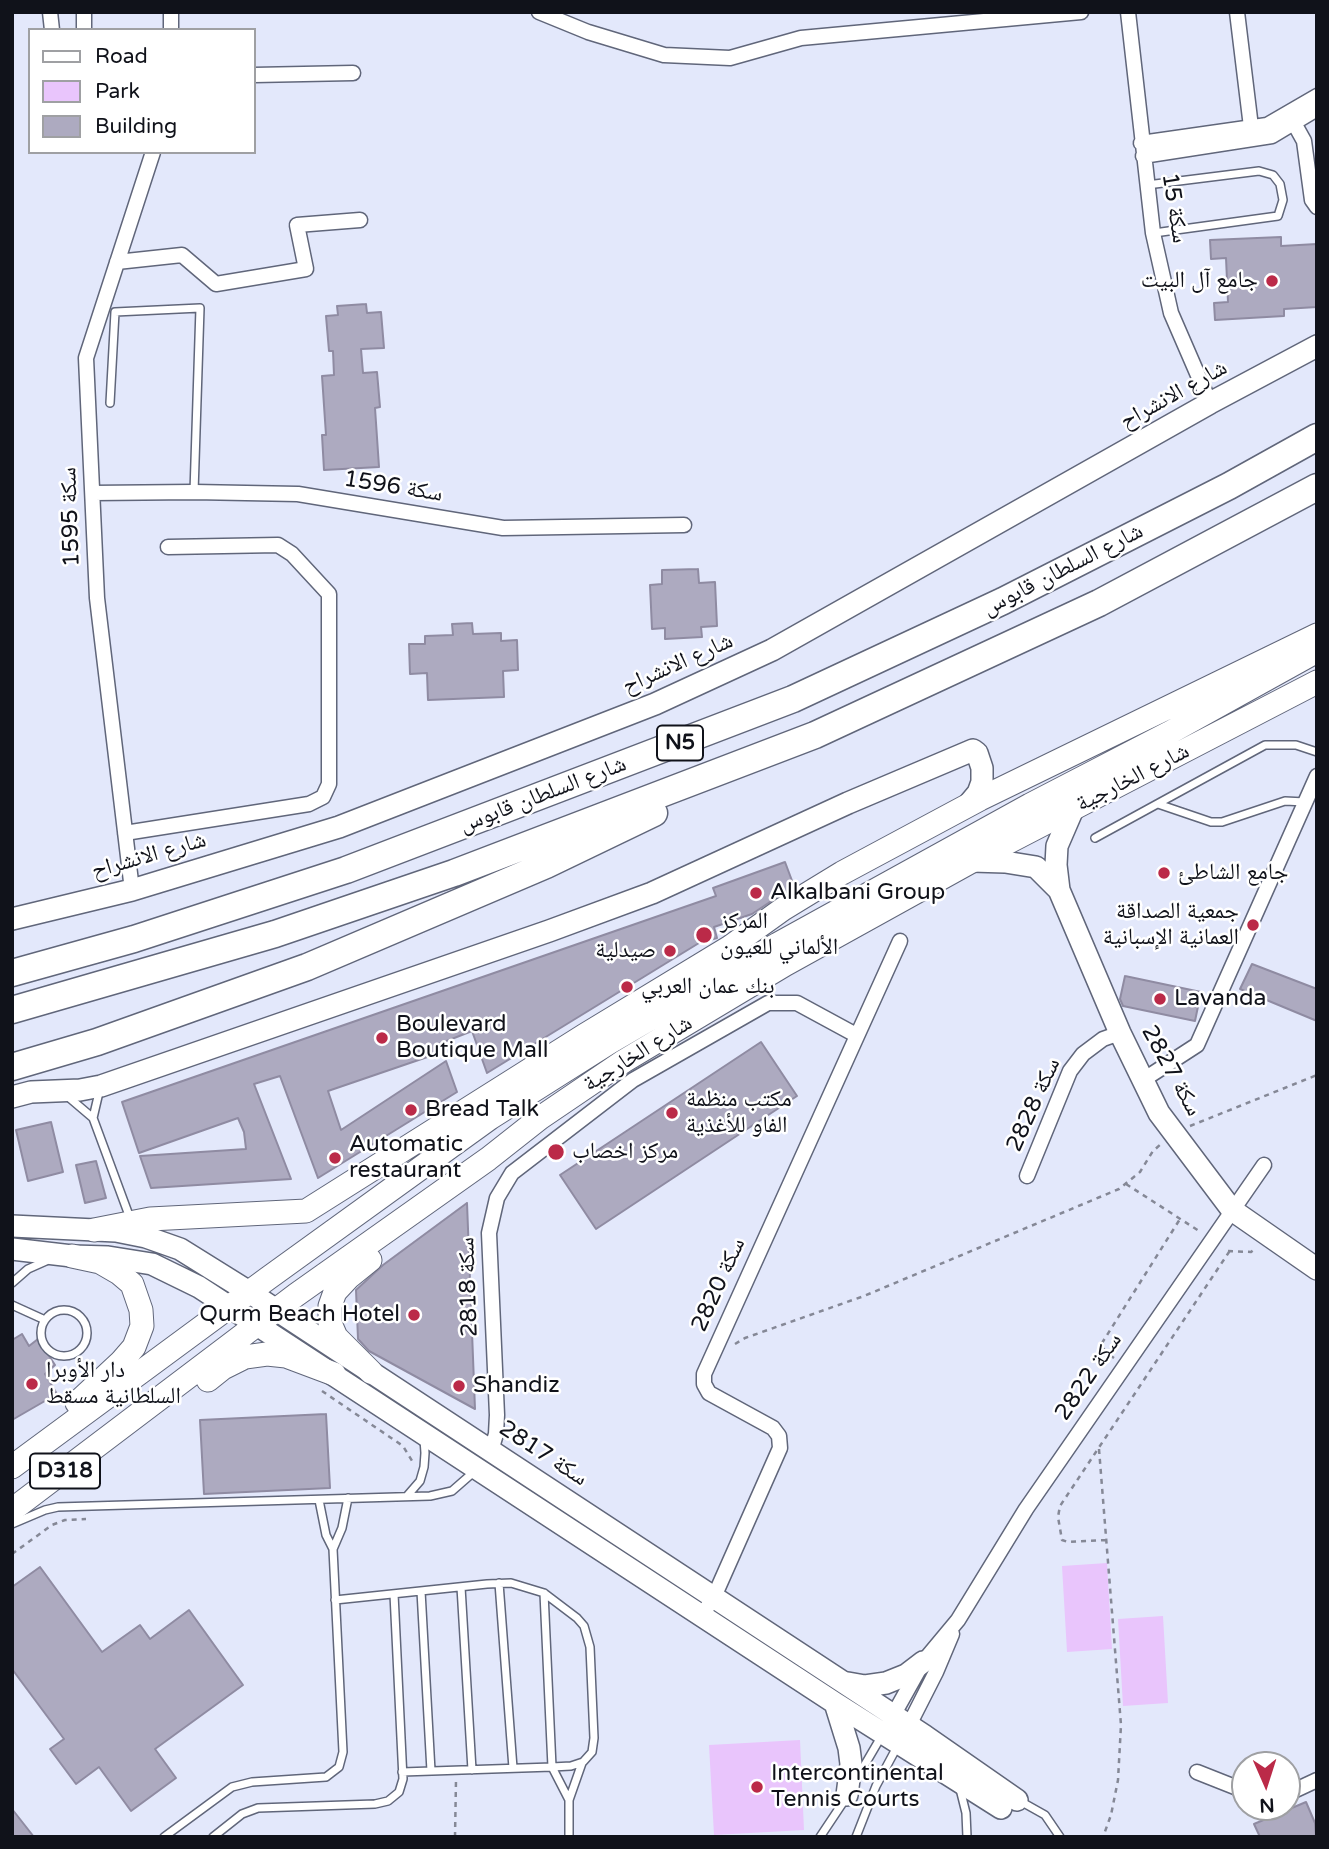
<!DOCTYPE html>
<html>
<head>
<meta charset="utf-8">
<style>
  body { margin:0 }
  #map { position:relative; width:1329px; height:1849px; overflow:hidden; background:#e3e8fb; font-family:"Varela Round",sans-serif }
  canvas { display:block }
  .frame { position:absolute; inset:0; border:14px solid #10121a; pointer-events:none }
  .legend { position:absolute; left:28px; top:28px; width:228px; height:126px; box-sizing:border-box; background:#fff; border:2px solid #9fa0a3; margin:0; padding:9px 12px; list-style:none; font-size:21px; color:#10121a }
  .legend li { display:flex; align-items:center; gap:14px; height:35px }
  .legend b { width:35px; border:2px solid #9fa0a3 }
  .north { position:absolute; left:1231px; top:1751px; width:70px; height:70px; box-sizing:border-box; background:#fff; border:2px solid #9fa0a3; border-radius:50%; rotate:177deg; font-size:19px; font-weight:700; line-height:28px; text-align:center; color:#10121a }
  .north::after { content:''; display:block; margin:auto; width:24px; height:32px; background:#bb2a48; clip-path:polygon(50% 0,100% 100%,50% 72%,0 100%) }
</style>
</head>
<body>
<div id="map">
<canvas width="1329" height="1849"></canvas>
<div class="frame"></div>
<ul class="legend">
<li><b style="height:9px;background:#fff"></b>Road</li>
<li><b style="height:19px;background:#e9c5fc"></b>Park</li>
<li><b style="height:19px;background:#adaac0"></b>Building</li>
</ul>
<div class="north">N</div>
</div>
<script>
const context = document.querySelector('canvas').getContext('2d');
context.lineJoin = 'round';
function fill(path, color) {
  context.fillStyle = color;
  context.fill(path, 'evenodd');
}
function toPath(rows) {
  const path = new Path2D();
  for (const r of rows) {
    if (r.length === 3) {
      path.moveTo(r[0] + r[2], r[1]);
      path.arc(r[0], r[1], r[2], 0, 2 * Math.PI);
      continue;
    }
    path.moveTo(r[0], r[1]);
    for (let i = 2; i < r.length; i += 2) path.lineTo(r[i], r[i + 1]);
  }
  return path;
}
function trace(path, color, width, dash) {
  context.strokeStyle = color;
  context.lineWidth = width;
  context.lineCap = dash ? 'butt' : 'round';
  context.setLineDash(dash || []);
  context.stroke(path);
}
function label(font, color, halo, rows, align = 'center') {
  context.font = font + ' "Varela Round","Noto Naskh Arabic",sans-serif';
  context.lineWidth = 5;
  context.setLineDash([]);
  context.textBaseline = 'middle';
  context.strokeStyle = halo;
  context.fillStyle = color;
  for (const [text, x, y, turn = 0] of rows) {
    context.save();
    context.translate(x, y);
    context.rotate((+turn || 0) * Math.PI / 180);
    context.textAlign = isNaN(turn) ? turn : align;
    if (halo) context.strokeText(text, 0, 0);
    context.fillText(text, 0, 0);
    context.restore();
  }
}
fill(toPath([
  [1107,1563,1112,1649,1067,1652,1062,1566],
  [1163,1616,1168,1703,1123,1706,1118,1619],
  [800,1740,804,1830,714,1835,709,1745]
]), '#e9c5fc');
const building = toPath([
  [1281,237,1281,246,1317,244,1317,307,1284,309,1284,316,1215,320,1214,303,1228,302,1226,258,1211,259,1210,240,1281,237],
  [366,304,367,313,381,312,384,348,361,349,363,373,377,372,380,407,375,408,379,467,324,470,322,435,326,435,322,376,334,375,333,351,329,351,326,316,338,315,337,306,366,304],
  [698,569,699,583,715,582,717,626,701,627,702,637,665,639,665,628,652,629,650,585,662,584,662,570,698,569],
  [472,623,473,634,501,633,501,641,517,640,518,670,503,671,504,697,428,700,427,673,410,674,409,644,425,644,425,636,453,635,452,624,472,623],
  [785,862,794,886,752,914,714,927,717,938,699,943,487,1073,472,1031,439,1044,442,1052,328,1091,341,1130,446,1061,457,1092,318,1178,280,1076,254,1084,291,1179,151,1188,140,1156,246,1149,244,1132,238,1118,139,1153,122,1102,716,896,713,888,785,862],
  [1252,964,1317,989,1317,1021,1240,989,1252,964],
  [1125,976,1201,992,1195,1021,1123,1006,1120,999,1125,976],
  [761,1042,797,1096,596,1229,560,1175,761,1042],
  [51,1122,63,1172,28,1181,16,1130,51,1122],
  [96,1161,106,1198,85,1203,76,1165,96,1161],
  [467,1203,475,1409,369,1351,358,1339,356,1290,383,1265,467,1203],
  [22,1334,29,1346,38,1339,55,1365,45,1374,57,1394,12,1420,12,1340,22,1334],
  [326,1414,330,1488,204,1494,200,1420,326,1414],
  [40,1567,102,1652,140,1625,150,1639,189,1610,243,1685,155,1749,176,1778,131,1811,99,1767,76,1784,50,1749,64,1739,12,1669,12,1587,40,1567],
  [1306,1802,1315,1823,1316,1837,1260,1837,1254,1824,1306,1802],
  [12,1809,34,1837,12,1837,12,1809]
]);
fill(building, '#adaac0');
trace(building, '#8f8ba2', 2);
const lane = toPath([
  [1147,185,1259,171,1273,175,1280,184,1283,200,1278,216,1154,233],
  [110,403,115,312,200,308,194,492],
  [1158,804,1211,822,1222,822,1285,801,1305,802],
  [1095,838,1265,745,1296,745,1317,752],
  [66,1095,93,1118,130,1218],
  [93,1118,100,1088],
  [12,1283,28,1269,46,1261],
  [12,1305,45,1320],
  [64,1333,23],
  [407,1496,420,1481,424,1467,425,1453,424,1439],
  [12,1524,45,1510,58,1507,430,1496,452,1491,476,1470],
  [333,1549,342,1528,348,1498],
  [499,1583,513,1768],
  [461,1587,472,1770],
  [421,1591,431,1771],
  [544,1593,552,1767,569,1800],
  [335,1600,487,1584,511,1583,544,1593,577,1618,584,1626,590,1647,594,1738,592,1752,583,1762,571,1766,552,1767,402,1772],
  [857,1778,881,1737],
  [960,1789,966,1813,967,1837],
  [1020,1801,1045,1815,1060,1837],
  [164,1837,232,1787,252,1782,326,1777,339,1767,343,1752,333,1549,326,1535,319,1500],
  [213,1837,242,1814,258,1808,375,1804,388,1801,399,1792,403,1779,394,1594],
  [569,1837,569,1800,582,1763],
  [820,1837,846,1798],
  [856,1837,876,1786,898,1745]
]);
const street = toPath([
  [50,12,52,30],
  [171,12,171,30],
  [539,12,588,32,664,55,730,58,801,38,1081,12],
  [1128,12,1153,233,1171,313,1210,403],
  [1237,12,1251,127],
  [84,30,84,12],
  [254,75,353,73],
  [1294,123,1304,141,1312,200,1317,207],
  [1141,143,1267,125,1317,96],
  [1143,156,1272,136,1317,109],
  [117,262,182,255,216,284,306,269,297,225,360,220],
  [93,493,194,492,298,494,503,528,684,525],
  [125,833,309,804,323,797,329,784,329,594,292,554,278,545,168,547],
  [132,890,97,598,86,358,153,152],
  [1143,1080,1197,1045,1317,776],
  [1027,1176,1070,1071,1083,1054,1103,1039,1120,1033],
  [491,1451,496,1434,497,1415,489,1233,497,1198,512,1173,633,1080,768,1003,797,1003,856,1035],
  [702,1615,714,1597,780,1448,779,1436,773,1428,709,1393,704,1384,704,1374,900,941],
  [890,1721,923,1662,958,1620,1026,1509,1264,1165],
  [905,1733,936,1672,952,1634],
  [1197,1772,1245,1791],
  [1287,1794,1317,1780]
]);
const secondary = toPath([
  [1073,809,1057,846,1056,865,1059,890,1120,1033,1159,1113,1232,1210,1317,1269],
  [972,861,1005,862,1036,867,1059,890],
  [12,919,132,890,339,827,655,704,772,650,1210,403,1317,346],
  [12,1097,31,1092,80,1090,101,1086,549,931,652,893,848,803,973,750,977,753,982,768,982,782,978,793,968,805],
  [12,1226,116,1231,146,1237,180,1249,249,1292,925,1736,1017,1800],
  [12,1249,72,1256,108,1257,152,1264,199,1287,835,1703,1001,1808],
  [848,1683,865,1686,886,1683,906,1675,923,1662],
  [835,1703,849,1748,851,1764,847,1795]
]);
const primary = toPath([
  [94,1230,150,1219,306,1211,585,1035,730,947,783,909,842,873,980,799,1317,635],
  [72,1256,100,1262,119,1273,132,1284,141,1310,142,1326,134,1347,121,1362,77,1403],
  [370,1260,349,1277,335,1292,330,1306,330,1323,336,1337,371,1372],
  [208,1380,223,1368,245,1357,267,1354,286,1356,334,1374],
  [12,1467,267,1279,490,1118,610,1042,778,944,1030,805,1169,733,1317,651],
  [12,1510,296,1295,488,1159,540,1118,624,1061,786,964,972,861,1317,682]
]);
const highway = toPath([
  [12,973,134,939,346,870,793,699,1003,601,1229,486,1317,437],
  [12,1010,275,934,454,873,815,735,1099,603,1317,487],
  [12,1067,97,1042,307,967,546,865,654,813]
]);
trace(lane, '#60667a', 10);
trace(street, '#60667a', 17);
trace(secondary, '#60667a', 24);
trace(primary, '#60667a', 25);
trace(highway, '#60667a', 29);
trace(toPath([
  [1190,1126,1317,1075],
  [1126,1184,1199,1231],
  [1228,1251,1251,1252,1255,1249],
  [735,1344,745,1338,864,1296,1119,1189,1140,1172,1153,1151,1161,1144],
  [1114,1358,1105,1352,1102,1343,1180,1219],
  [322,1391,403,1446,414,1464],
  [1099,1449,1121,1725,1118,1780,1111,1815,1103,1837],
  [1106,1540,1068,1542,1062,1540,1058,1517,1060,1506,1229,1252],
  [12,1554,52,1525,65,1520,86,1519],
  [455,1837,456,1780]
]), '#858896', 2.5, [5, 5]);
trace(lane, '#fff', 7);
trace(street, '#fff', 14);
trace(secondary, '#fff', 21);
trace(primary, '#fff', 23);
trace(highway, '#fff', 26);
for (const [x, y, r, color] of [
  [1272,281,7,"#bb2a48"],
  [1164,873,7,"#bb2a48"],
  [756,893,7,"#bb2a48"],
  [1253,925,7,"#bb2a48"],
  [704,935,9,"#bb2a48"],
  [670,951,7,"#bb2a48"],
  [627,987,7,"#bb2a48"],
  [1160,999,7,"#bb2a48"],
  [382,1038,7,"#bb2a48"],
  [411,1110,7,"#bb2a48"],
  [672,1113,7,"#bb2a48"],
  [556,1152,9,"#bb2a48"],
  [335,1158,7,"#bb2a48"],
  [414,1315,7,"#bb2a48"],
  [32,1384,7,"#bb2a48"],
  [459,1386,7,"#bb2a48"],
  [757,1787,7,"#bb2a48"]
]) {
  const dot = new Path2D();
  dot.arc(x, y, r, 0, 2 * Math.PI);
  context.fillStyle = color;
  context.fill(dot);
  trace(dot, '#fff', 2.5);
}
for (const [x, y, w] of [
  [680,743,46],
  [65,1471,70]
]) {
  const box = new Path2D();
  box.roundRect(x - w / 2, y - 17.5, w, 35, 5);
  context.fillStyle = '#fff';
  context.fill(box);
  trace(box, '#10121a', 2);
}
label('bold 21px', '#10121a', null, [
  ["N5",680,743],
  ["D318",65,1471]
]);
label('23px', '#10121a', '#fff', [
  ["سكة 15",1174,208,81],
  ["شارع الانشراح",1174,395,-29],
  ["سكة 1596",393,487,9],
  ["سكة 1595",71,517,-92],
  ["شارع السلطان قابوس",1063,570,-27],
  ["شارع الانشراح",678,664,-24],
  ["شارع الخارجية",1133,778,-27],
  ["شارع السلطان قابوس",543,795,-21],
  ["شارع الانشراح",149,856,-16],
  ["شارع الخارجية",638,1054,-32],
  ["سكة 2827",1171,1071,61],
  ["سكة 2828",1034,1105,-66],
  ["سكة 2820",719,1285,-66],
  ["سكة 2818",469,1287,-92],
  ["سكة 2822",1089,1377,-56],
  ["سكة 2817",543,1454,33]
]);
label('23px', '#10121a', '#fff', [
  ["جامع آل البيت",1258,281,"right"],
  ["جامع الشاطئ",1178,873],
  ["Alkalbani Group",770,893],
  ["جمعية الصداقة",1239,912,"right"],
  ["العمانية الإسبانية",1239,938,"right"],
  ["المركز",720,922],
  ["الألماني للعيون",720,948],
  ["صيدلية",656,951,"right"],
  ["بنك عمان العربي",641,987],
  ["Lavanda",1174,999],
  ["Boulevard",396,1025],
  ["Boutique Mall",396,1051],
  ["مكتب منظمة",686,1100],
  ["الفاو للأغذية",686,1126],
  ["Bread Talk",425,1110],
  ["Automatic",349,1145],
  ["restaurant",349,1171],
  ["مركز اخصاب",572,1152],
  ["Qurm Beach Hotel",400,1315,"right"],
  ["دار الأوبرا",46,1371],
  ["السلطانية مسقط",46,1397],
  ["Shandiz",473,1386],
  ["Intercontinental",771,1774],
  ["Tennis Courts",771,1800]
], 'left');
</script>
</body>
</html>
